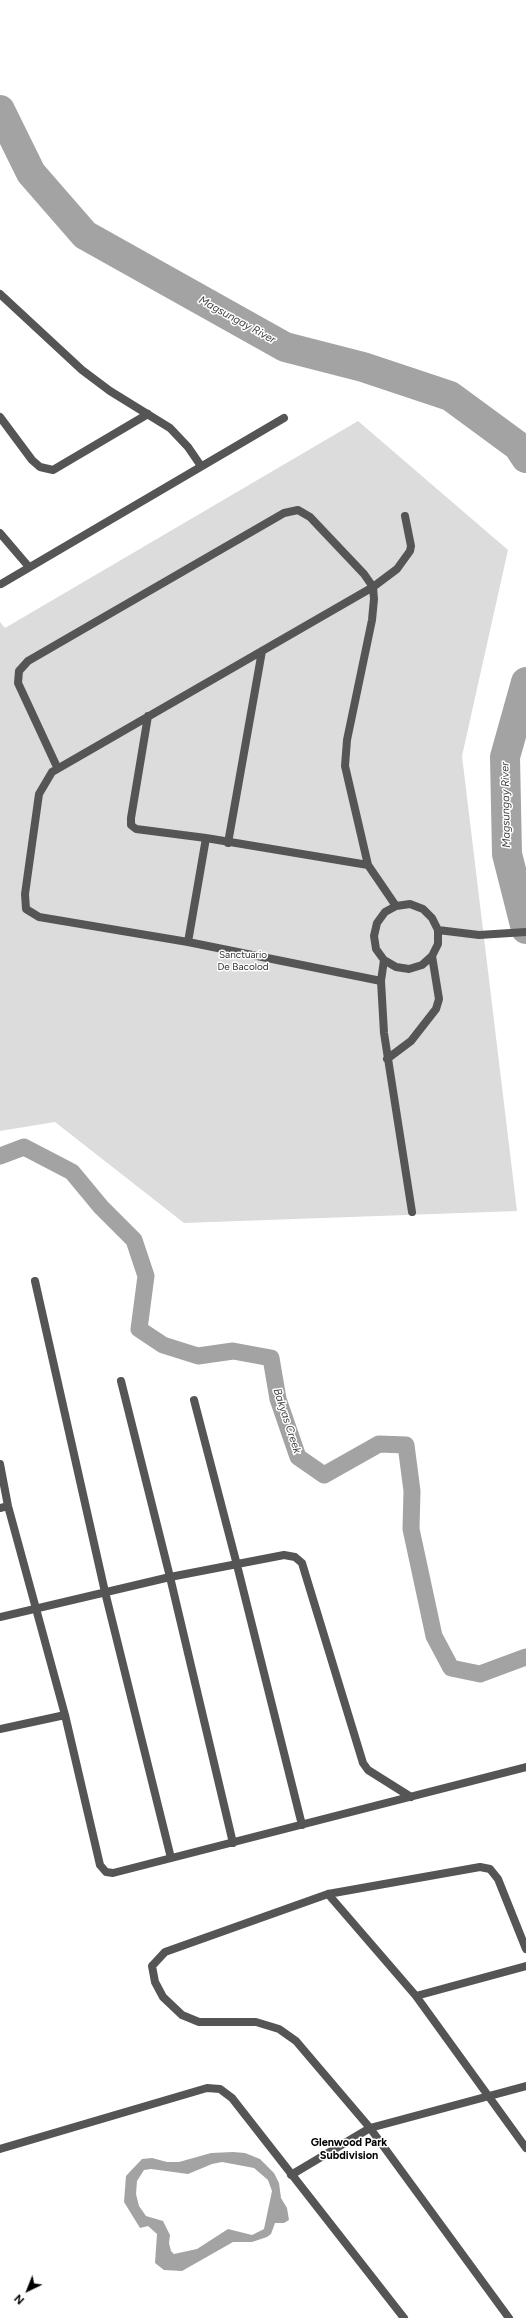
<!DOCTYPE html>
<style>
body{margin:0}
#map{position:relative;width:526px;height:2318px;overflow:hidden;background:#fff;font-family:Figtree,sans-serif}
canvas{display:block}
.north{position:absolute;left:8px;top:2270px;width:40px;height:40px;-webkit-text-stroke:3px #fff;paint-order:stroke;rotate:223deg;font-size:11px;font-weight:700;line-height:16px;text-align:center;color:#000}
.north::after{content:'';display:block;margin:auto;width:14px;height:18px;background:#000;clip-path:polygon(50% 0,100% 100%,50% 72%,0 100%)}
</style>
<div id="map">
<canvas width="526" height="2318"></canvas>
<div class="north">N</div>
</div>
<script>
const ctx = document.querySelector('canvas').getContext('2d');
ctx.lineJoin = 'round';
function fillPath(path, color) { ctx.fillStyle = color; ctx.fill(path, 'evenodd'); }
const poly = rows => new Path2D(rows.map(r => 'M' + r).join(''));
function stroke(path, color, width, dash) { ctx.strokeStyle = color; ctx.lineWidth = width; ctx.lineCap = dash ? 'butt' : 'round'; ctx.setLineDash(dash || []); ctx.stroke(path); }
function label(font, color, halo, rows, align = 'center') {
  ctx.font = font + ' Figtree,sans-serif'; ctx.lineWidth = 3; ctx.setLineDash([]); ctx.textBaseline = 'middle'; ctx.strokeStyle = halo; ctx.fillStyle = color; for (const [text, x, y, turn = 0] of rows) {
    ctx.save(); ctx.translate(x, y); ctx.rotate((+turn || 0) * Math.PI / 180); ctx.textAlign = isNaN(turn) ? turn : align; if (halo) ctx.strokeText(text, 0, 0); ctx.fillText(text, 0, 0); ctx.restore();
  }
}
fillPath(poly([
 [358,421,508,550,462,756,517,1211,184,1223,55,1122,0,1131,0,622,5,628]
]), '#dcdcdc');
fillPath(poly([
 [233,2152,245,2153,260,2159,274,2173,279,2183,281,2198,287,2208,289,2220,284,2223,275,2223,271,2234,267,2237,252,2242,233,2242,182,2271,164,2270,155,2263,157,2234,148,2226,140,2228,124,2202,126,2176,142,2159,152,2158,167,2162,179,2162,211,2153],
 [222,2162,254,2168,268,2180,272,2191,264,2229,252,2235,228,2229,197,2249,174,2254,171,2251,169,2243,170,2235,163,2221,146,2216,139,2206,136,2194,137,2181,144,2170,151,2169,188,2174,212,2164]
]), '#a3a3a3');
stroke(poly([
 [0,1156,24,1147,72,1172,101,1207,134,1240,146,1276,139,1329,163,1345,198,1356,233,1351,271,1358,278,1399,298,1457,324,1475,379,1444,406,1445,412,1491,411,1529,434,1636,451,1668,480,1674,526,1657]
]), '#a3a3a3', 17);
stroke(poly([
 [0,110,31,173,85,235,285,347,363,367,450,396,518,446,526,458],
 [526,682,505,757,507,854,526,929]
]), '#a3a3a3', 30);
stroke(poly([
 [148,716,131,818,131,825,136,829,206,838,368,865],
 [57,767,18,683,19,671,28,661,284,513,298,510,310,517,364,574,373,587,374,599,372,620,347,740,345,766,368,865,396,906],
 [228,843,262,651],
 [438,930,479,935,526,932],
 [188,942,206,838],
 [384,960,381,981,384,1033,412,1212],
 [381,981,188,942,39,917,26,909,25,894,39,794,52,772,373,587,397,569,410,551,411,546,405,516],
 [387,1059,411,1041,436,1009,439,999,432,956,438,944,438,930,432,918,423,909,410,904,396,906,385,912,377,923,374,936,376,949,384,960,396,967,409,969,422,965,432,956]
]), '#555', 8);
stroke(poly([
 [0,294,82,370,110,391,170,428,188,447,201,466],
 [0,417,32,460,40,467,53,470,148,414],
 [0,533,29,567],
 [1,584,284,418],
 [35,1281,105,1592,171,1858],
 [121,1381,170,1577,233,1843],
 [194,1400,237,1565,302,1825],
 [0,1464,8,1506,65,1715,100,1865,106,1872,113,1873,526,1767],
 [0,1508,8,1506],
 [0,1617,170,1577,284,1555,295,1557,302,1563,305,1573,363,1763,368,1770,411,1797],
 [0,1729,65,1715],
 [328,1894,416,1996,526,2148],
 [416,1996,526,1966],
 [0,2149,207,2088,220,2089,232,2098,404,2318],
 [291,2175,370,2128,526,2086],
 [509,2318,370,2128,296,2041,279,2029,256,2022,199,2022,182,2015,163,1997,155,1982,152,1966,165,1952,328,1894,480,1867,490,1869,498,1879,526,1949]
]), '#555', 8);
label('10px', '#333', '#fff', [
 ["Sanctuario",243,955],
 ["De Bacolod",243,967]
]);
label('italic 11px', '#444', '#fff', [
 ["Magsungay River",237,320,29],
 ["Magsungay River",506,805,-91],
 ["Bakyas Creek",287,1421,72]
]);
label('bold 11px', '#000', '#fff', [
 ["Glenwood Park",349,2143],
 ["Subdivision",349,2156]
]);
</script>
